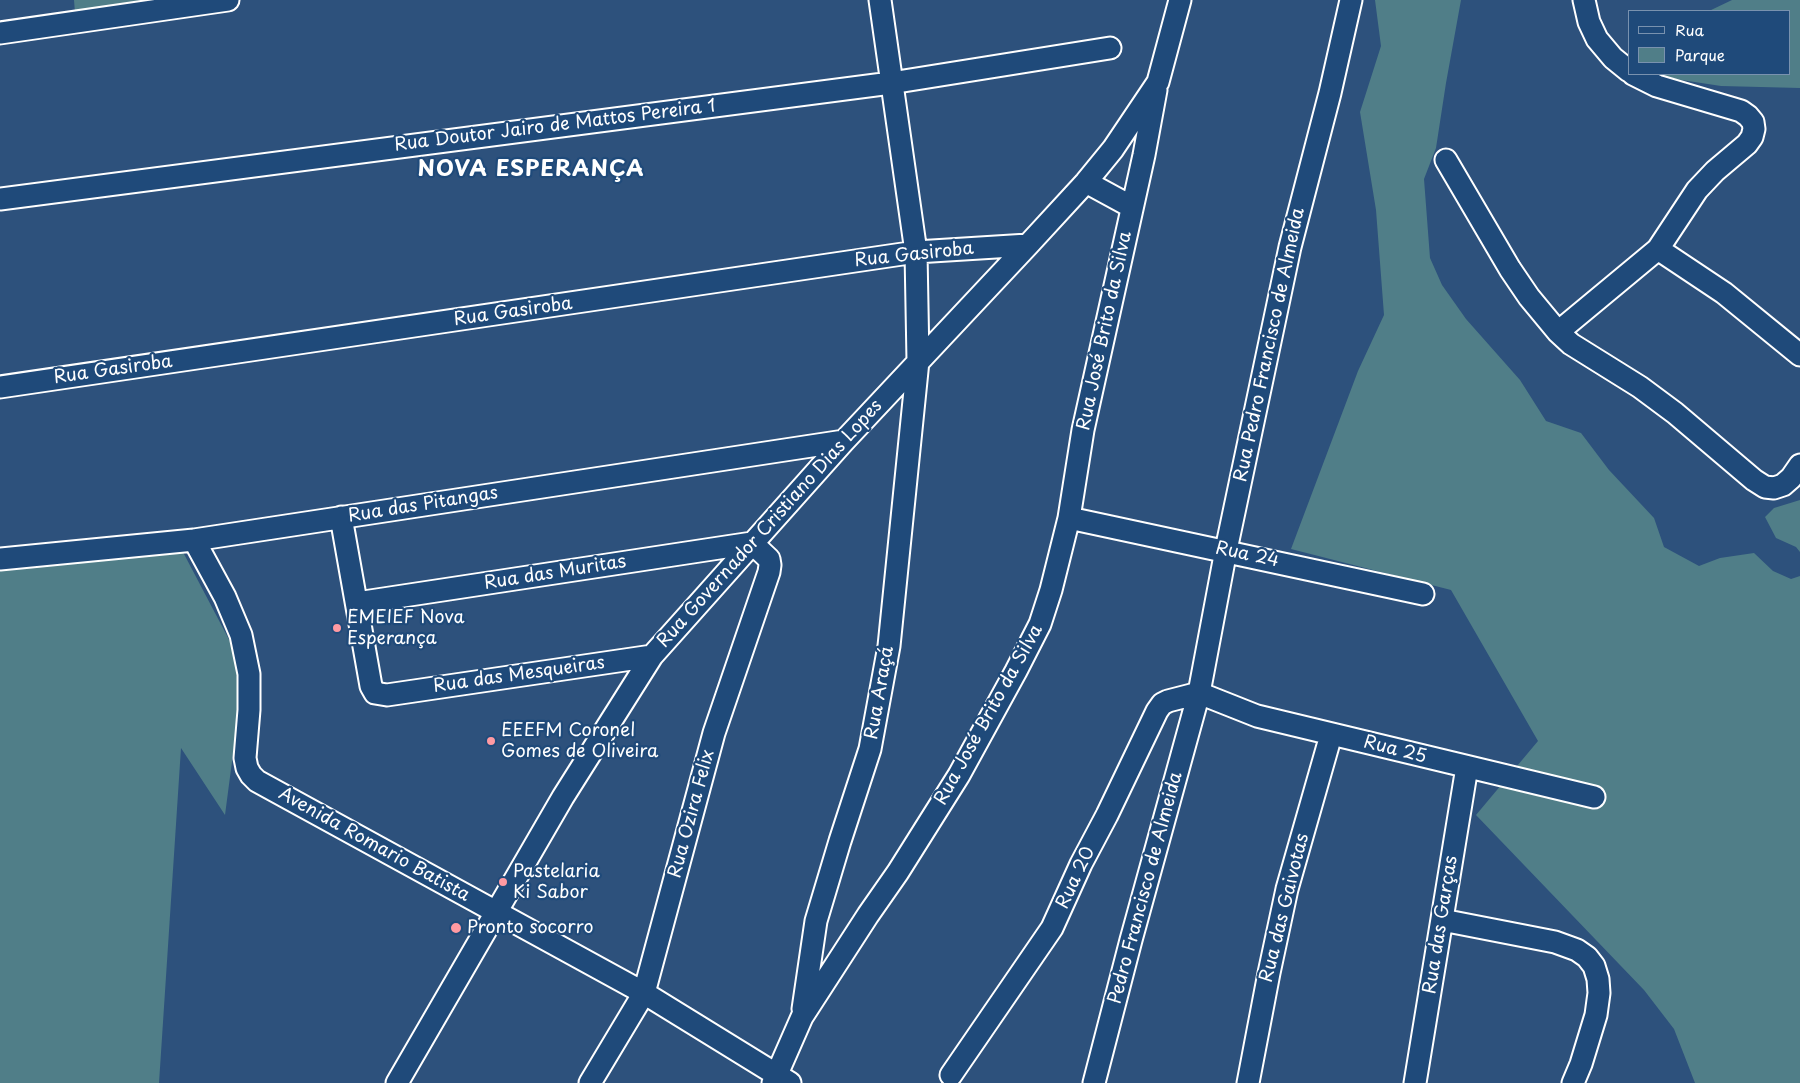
<!DOCTYPE html>
<meta charset="utf-8">
<style>
body{margin:0}
#map{position:relative;width:1800px;height:1083px;overflow:hidden;background:#2d517c;font-family:"Playpen Sans",sans-serif}
canvas{display:block}
.legend{position:absolute;left:1628px;top:10px;width:162px;height:65px;box-sizing:border-box;background:#1f4a7a;border:1px solid #7992af;margin:0;padding:6px 9px;list-style:none;font-size:15px;color:#fff}
.legend li{display:flex;align-items:center;gap:10px;height:25px}
.legend b{width:25px;border:1px solid #7992af}
</style>
<div id="map">
<canvas width="1800" height="1083"></canvas>
<ul class="legend">
<li><b style="height:6px;background:#1f4a7a"></b>Rua</li>
<li><b style="height:14px;background:#507e88"></b>Parque</li>
</ul>
</div>
<script>
const ctx = document.querySelector('canvas').getContext('2d');
ctx.lineJoin = 'round';
function fillPath(path, color) { ctx.fillStyle = color; ctx.fill(path, 'evenodd'); }
const poly = rows => new Path2D(rows.map(r => 'M' + r).join(''));
function stroke(path, color, width, dash) { ctx.strokeStyle = color; ctx.lineWidth = width; ctx.lineCap = dash ? 'butt' : 'round'; ctx.setLineDash(dash || []); ctx.stroke(path); }
function label(font, color, halo, rows, align = 'center') {
  ctx.font = font + ' "Playpen Sans",sans-serif'; ctx.lineWidth = 4.5; ctx.setLineDash([]); ctx.textBaseline = 'middle'; ctx.strokeStyle = halo; ctx.fillStyle = color; for (const [text, x, y, turn = 0] of rows) {
    ctx.save(); ctx.translate(x, y); ctx.rotate((+turn || 0) * Math.PI / 180); ctx.textAlign = isNaN(turn) ? turn : align; if (halo) ctx.strokeText(text, 0, 0); ctx.fillText(text, 0, 0); ctx.restore();
  }
}
fillPath(poly([
 [74,0,161,0,75,13],
 [1375,0,1461,0,1446,83,1436,148,1424,179,1430,258,1442,285,1466,319,1520,380,1546,421,1581,433,1609,470,1654,518,1664,547,1699,566,1720,558,1754,553,1773,571,1791,579,1800,576,1800,1083,1695,1083,1674,1029,1644,990,1476,815,1538,741,1451,590,1291,549,1358,371,1384,315,1376,210,1360,112,1381,46],
 [1732,0,1800,0,1800,88,1721,86,1675,79,1659,74,1789,74,1789,11,1709,11],
 [1800,500,1800,552,1796,547,1776,538,1765,517,1774,508],
 [174,535,244,668,242,709,233,754,225,815,181,748,159,1083,0,1083,0,555]
]), '#507e88');
const minor = poly([
 [1584,0,1589,22,1597,39,1613,58,1629,71],
 [0,33,228,0],
 [1446,160,1510,269,1529,297,1558,332,1571,344,1640,387,1675,413,1754,480,1765,487,1774,488,1783,485,1791,478,1800,465],
 [1086,182,1132,207],
 [0,199,891,83,1110,48],
 [1658,249,1724,293,1800,355],
 [1558,332,1658,249,1697,190,1715,171,1747,144,1752,137,1754,129,1753,122,1748,116,1741,111,1657,86,1633,74],
 [0,387,916,252,1028,245],
 [341,517,371,686,375,693,387,695,652,656],
 [1069,518,1423,594],
 [194,540,225,597,241,635,249,674,249,710,245,758,247,768,251,775,257,781,644,993,790,1083],
 [0,559,194,540,844,441],
 [357,603,752,543,769,559,770,565,769,572,714,733,644,993,590,1083],
 [1199,693,1257,716,1594,797],
 [1442,920,1555,942,1577,950,1587,957,1594,966,1598,979,1599,993,1596,1015,1581,1064,1573,1083],
 [803,1009,816,921,840,841,870,749,889,646,918,361,916,252,880,0],
 [951,1075,1052,928,1081,864,1107,815,1157,711,1162,704,1168,701,1199,693],
 [397,1083,563,797,652,656,844,441,1028,245,1086,182,1113,149,1158,82,1180,0],
 [773,1083,802,1017,868,915,898,872,959,775,1016,671,1040,624,1051,590,1069,518,1083,430,1144,155,1156,90],
 [1094,1083,1131,940,1199,693,1226,550,1290,247,1330,93,1351,0],
 [1248,1083,1269,973,1287,889,1331,735],
 [1415,1083,1467,767]
]);
stroke(minor, '#fff', 25);
stroke(minor, '#1f4a7a', 21);
for (const [x, y, r, color] of [
 [337,628,5,"#ff9aa2"],
 [491,741,5,"#ff9aa2"],
 [503,882,5,"#ff9aa2"],
 [456,928,6,"#ff9aa2"]
]) { const dot = new Path2D(); dot.arc(x, y, r, 0, 2 * Math.PI); ctx.fillStyle = color; ctx.fill(dot); stroke(dot, '#1f4a7a', 2); }
label('18px', '#fff', '#1f4a7a', [
 ["Rua Doutor Jairo de Mattos Pereira 1",555,126,-7],
 ["Rua Gasiroba",914,255,-6],
 ["Rua Gasiroba",513,312,-8],
 ["Rua José Brito da Silva",1105,331,-78],
 ["Rua Pedro Francisco de Almeida",1270,345,-78],
 ["Rua Gasiroba",113,370,-8],
 ["Rua das Pitangas",423,505,-9],
 ["Rua Governador Cristiano Dias Lopes",770,524,-48],
 ["Rua 24",1247,555,12],
 ["Rua das Muritas",555,573,-9],
 ["Rua das Mesqueiras",519,675,-8],
 ["Rua Araçá",880,693,-80],
 ["Rua José Brito da Silva",989,715,-61],
 ["Rua 25",1395,750,14],
 ["Rua Ozira Felix",692,814,-75],
 ["Avenida Romario Batista",374,845,29],
 ["Rua 20",1076,878,-65],
 ["Pedro Francisco de Almeida",1146,888,-75],
 ["Rua das Gaivotas",1285,908,-76],
 ["Rua das Garças",1441,925,-81]
]);
label('18px', '#fff', '#1f4a7a', [
 ["EMEIEF Nova",347,618],
 ["Esperança",347,639],
 ["EEEFM Coronel",501,731],
 ["Gomes de Oliveira",501,752],
 ["Pastelaria",513,872],
 ["Ki Sabor",513,893],
 ["Pronto socorro",467,928]
], 'left');
ctx.letterSpacing = '1px';
label('bold 22px', '#fff', '#1f4a7a', [
 ["NOVA ESPERANÇA",531,170]
]);
ctx.letterSpacing = '0px';
</script>
